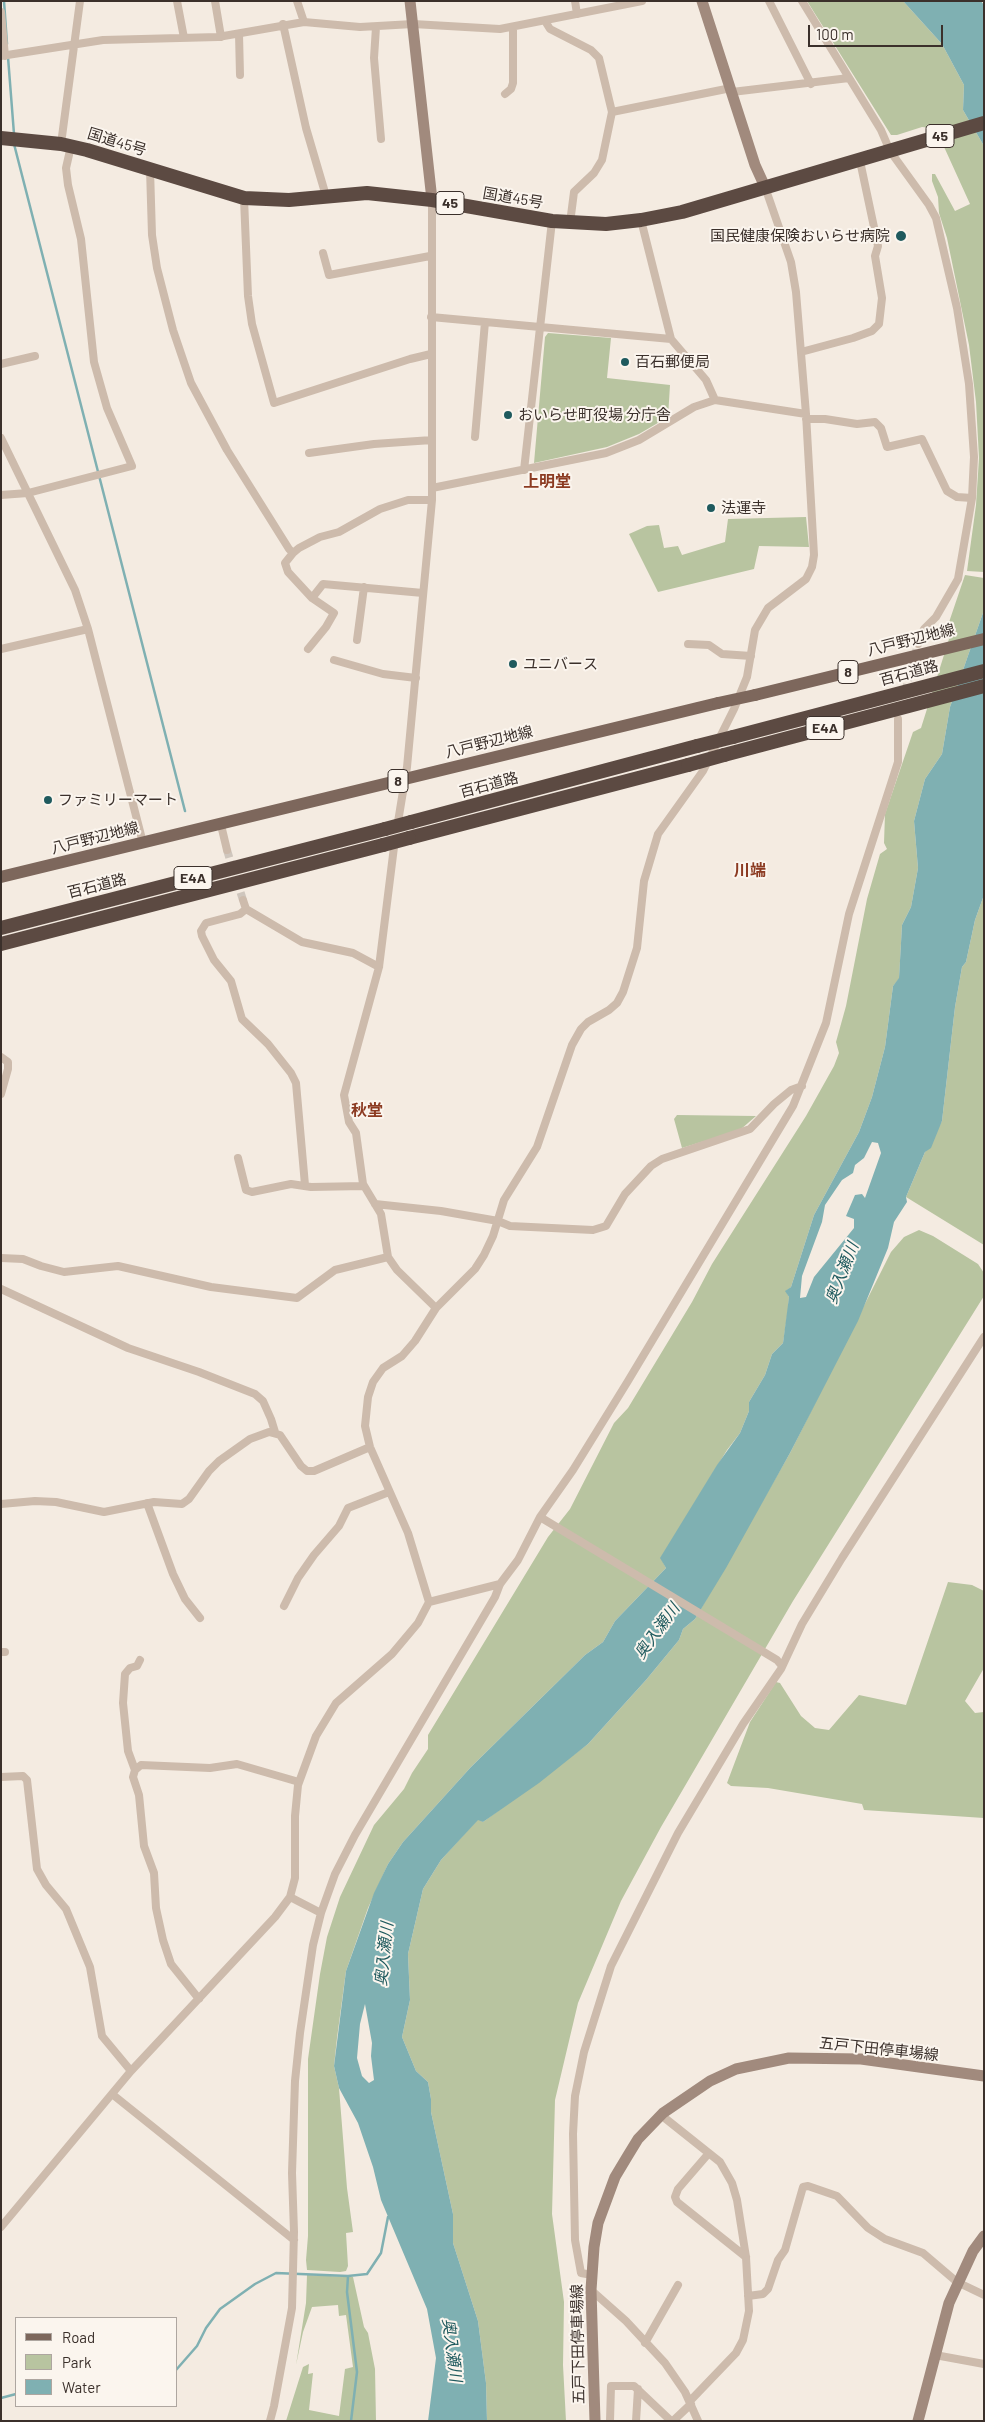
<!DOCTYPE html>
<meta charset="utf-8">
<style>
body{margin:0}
#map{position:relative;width:985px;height:2422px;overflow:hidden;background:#f4ebe1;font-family:Barlow,sans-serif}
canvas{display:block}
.frame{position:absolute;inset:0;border:2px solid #3b302b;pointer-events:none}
.legend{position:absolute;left:15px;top:2317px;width:162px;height:90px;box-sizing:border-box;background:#fbf5ee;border:1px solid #aea6a0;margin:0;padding:6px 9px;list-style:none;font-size:15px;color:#3b302b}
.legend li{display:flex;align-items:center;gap:10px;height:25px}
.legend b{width:25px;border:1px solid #aea6a0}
.scale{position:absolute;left:808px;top:25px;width:135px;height:22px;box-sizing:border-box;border:2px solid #3b302b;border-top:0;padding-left:6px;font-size:15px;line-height:18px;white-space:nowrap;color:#3b302b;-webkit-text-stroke:4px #fbf5ee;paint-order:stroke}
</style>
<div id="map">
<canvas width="985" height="2422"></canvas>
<div class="frame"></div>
<ul class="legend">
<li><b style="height:6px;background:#7d675c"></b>Road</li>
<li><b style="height:14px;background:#b8c4a0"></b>Park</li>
<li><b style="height:14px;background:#7fb0b2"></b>Water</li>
</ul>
<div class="scale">100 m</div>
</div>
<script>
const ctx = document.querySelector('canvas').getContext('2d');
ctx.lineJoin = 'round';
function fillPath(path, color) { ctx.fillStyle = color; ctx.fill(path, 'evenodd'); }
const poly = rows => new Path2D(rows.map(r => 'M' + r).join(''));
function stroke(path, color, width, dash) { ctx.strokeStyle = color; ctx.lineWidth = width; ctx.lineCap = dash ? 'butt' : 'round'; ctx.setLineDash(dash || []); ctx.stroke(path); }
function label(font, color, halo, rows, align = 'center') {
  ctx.font = font + ' Barlow,"Noto Sans JP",sans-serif'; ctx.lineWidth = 4; ctx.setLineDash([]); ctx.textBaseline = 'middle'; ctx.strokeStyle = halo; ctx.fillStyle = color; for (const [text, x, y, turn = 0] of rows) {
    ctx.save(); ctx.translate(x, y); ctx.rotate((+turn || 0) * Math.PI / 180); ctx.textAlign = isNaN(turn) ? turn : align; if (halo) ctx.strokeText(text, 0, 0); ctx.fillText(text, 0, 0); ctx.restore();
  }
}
fillPath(poly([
 [807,1,903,1,942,44,964,85,963,110,984,146,984,572,967,571,976,505,979,458,976,402,969,345,947,238,939,213,938,197,932,181,932,174,935,174,955,211,970,204,945,149,933,128,922,127,897,135,891,135],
 [548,333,611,338,607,378,670,385,668,417,639,434,607,447,534,463,545,337],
 [806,517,809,547,759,546,754,569,658,592,629,534,647,526,659,525,664,548,678,546,682,555,725,542,728,519],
 [965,575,984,578,984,610,950,707,942,754,925,779,914,821,918,868,911,907,902,925,899,979,893,986,885,1047,872,1097,859,1132,814,1215,791,1287,786,1291,789,1297,788,1310,783,1343,772,1354,765,1375,749,1402,749,1411,740,1433,727,1450,661,1558,666,1568,615,1621,603,1642,585,1655,471,1767,403,1842,388,1864,368,1908,346,1971,337,2038,334,2066,339,2088,347,2188,353,2232,346,2233,348,2266,346,2271,340,2272,307,2270,306,2260,308,2236,308,2059,320,1974,327,1937,340,1897,374,1825,404,1789,412,1773,428,1749,428,1735,548,1537,570,1509,614,1423,628,1408,692,1302,712,1264,806,1116,834,1066,839,1053,836,1042,846,1006,867,899,880,854,887,849,884,843,885,814,913,732,921,728,949,639,945,634],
 [984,895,984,1245,906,1197,925,1152,942,1121,955,1007,962,967,966,962,975,920],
 [677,1115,756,1116,740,1130,682,1148,674,1119],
 [919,1230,933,1236,978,1264,984,1273,984,1296,793,1601,661,1827,621,1901,578,2003,555,2100,552,2214,564,2302,563,2365,566,2421,487,2421,486,2383,478,2321,453,2243,453,2214,431,2112,431,2099,428,2082,416,2071,402,2037,410,2000,408,1954,423,1889,441,1860,478,1819,483,1822,588,1744,646,1680,679,1640,683,1629,695,1619,790,1453,891,1252,904,1237],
 [948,1582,972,1585,984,1591,984,1668,965,1701,975,1713,984,1712,984,1818,864,1810,862,1804,768,1788,731,1786,727,1783,750,1722,776,1682,780,1683,801,1716,815,1728,829,1730,859,1695,906,1705],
 [307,2275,353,2277,364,2327,368,2333,375,2369,376,2421,286,2421,303,2367,309,2364,308,2374,313,2373,309,2410,339,2416,345,2369,353,2367,346,2315,339,2316,338,2305,312,2307,303,2332,296,2365,306,2303]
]), '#b8c4a0');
fillPath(poly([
 [903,1,981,1,984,5,984,146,963,110,964,85,942,44],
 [984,610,984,895,975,920,966,962,962,967,955,1007,942,1121,931,1148,925,1152,906,1197,907,1202,894,1222,888,1248,858,1321,790,1453,726,1568,695,1619,683,1629,679,1640,646,1680,588,1744,539,1783,483,1822,478,1820,441,1860,423,1889,408,1954,410,2000,402,2037,416,2071,428,2082,431,2099,431,2112,453,2214,453,2243,478,2321,486,2383,487,2421,428,2421,436,2358,427,2309,381,2200,373,2167,358,2123,339,2088,334,2066,346,1971,374,1893,388,1864,403,1842,471,1767,585,1655,603,1642,615,1621,666,1568,660,1558,717,1465,740,1433,749,1411,749,1402,765,1375,772,1354,783,1343,789,1297,785,1291,791,1287,814,1215,859,1132,872,1097,885,1047,893,986,899,978,902,925,911,907,918,868,914,821,925,779,942,754,950,707],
 [872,1142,878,1143,881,1153,865,1198,862,1194,855,1195,846,1216,854,1219,854,1228,814,1277,806,1297,800,1298,802,1276,822,1222,825,1205,842,1180,853,1173,855,1165,864,1158],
 [365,2004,372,2043,371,2056,374,2080,369,2083,362,2076,357,2058,360,2024]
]), '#7fb0b2');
stroke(poly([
 [4,1,7,44],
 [8,57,14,134],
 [14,144,185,811],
 [348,2276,347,2292,357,2372,351,2421],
 [176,2370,197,2346,206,2328,220,2309,255,2284,276,2273,348,2276,367,2274,381,2253,388,2217],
 [1,2398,16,2394]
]), '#7fb0b2', 2.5);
stroke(poly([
 [905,692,918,644],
 [227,850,233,870],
 [237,881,243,900]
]), '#cfc6bd', 8, [8, 4]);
stroke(poly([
 [177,1,184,38],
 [215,1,221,37],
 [297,1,304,22],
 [575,1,577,14],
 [769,1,811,84],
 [802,1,881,130,890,151,929,205,936,218,957,308,969,384,974,457,972,498,958,579,936,617,924,629,918,644],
 [1,12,5,56],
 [545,21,550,29,591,50,599,58,612,112,602,160,594,173,574,192,570,223],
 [283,24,306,128,326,196],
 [376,27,374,58,381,139],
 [239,34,240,75],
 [1,56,103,40,218,37,304,22,360,27,413,24,500,29,642,1],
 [732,92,849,78],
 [505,94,511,89,513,83,513,28],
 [612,112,731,88],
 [61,144,80,1],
 [150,169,152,235,157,268,173,330,191,383,227,450,289,549,293,553,299,548,320,537,339,532,380,509,408,500,432,500],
 [244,198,248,296,252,324,274,403,410,359,431,354],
 [641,220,671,339,706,380,715,400],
 [323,253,329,275,430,256],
 [431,317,671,339],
 [801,352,853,338,872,331,879,324,882,298,875,256,878,246,860,161],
 [1,364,35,356],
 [806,419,825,419,857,424,875,422,881,428,887,447,922,439,947,491,957,497,972,498],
 [475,437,485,322],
 [1,438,75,590,88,629,143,843],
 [309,453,374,444,432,440],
 [524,470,552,221],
 [432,488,606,453,639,440,694,407,715,400,806,414],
 [1,495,28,493,132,466,107,408,94,362,81,239,68,185,66,168,71,146],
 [293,553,285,563,288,572,312,598,334,613,326,627,308,649],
 [312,598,323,584,423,593],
 [357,640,364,587],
 [688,644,709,645,722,654,751,656],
 [1,649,88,629],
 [334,660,383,674,416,678],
 [221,825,227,850],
 [397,828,407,767,432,500,432,200],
 [395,839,379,967,344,1095,349,1122,356,1133,363,1184,381,1214,388,1257,397,1270,436,1308],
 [243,900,246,909,302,942,353,953,379,967],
 [246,909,240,914,206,923,201,931,202,936,214,960,231,981,242,1019,268,1044,291,1073,296,1083,305,1185],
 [1,1057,8,1062,8,1069,1,1094],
 [238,1158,246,1190,252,1192,291,1184,311,1187,364,1186],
 [375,1204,441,1211,498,1221,510,1226,593,1230,606,1226,625,1194,651,1166,662,1159,750,1129,774,1104,791,1090,802,1086],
 [1,1258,23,1259,41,1266,64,1272,118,1266,211,1287,297,1298,335,1270,388,1257],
 [1,1289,128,1348,199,1372,255,1394,263,1401,271,1419,275,1432],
 [147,1503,173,1574,185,1599,200,1618],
 [1,1504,35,1501,56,1502,104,1512,154,1502,182,1504,189,1499,209,1471,219,1461,250,1439,269,1432,280,1435,301,1466,307,1471,314,1471,370,1447],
 [540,1517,777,1660,782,1666],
 [429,1602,500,1584],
 [284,1606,298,1578,314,1555,339,1526,348,1508,389,1492],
 [1,1652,5,1652],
 [135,1770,128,1751,123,1703,125,1674,130,1668,137,1666,140,1660],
 [1,1777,23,1776,27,1780,37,1869,46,1885,66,1909,90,1967,102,2036,131,2071],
 [290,1897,321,1913],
 [199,1999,171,1964,163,1940,156,1908,154,1873,144,1846,139,1795,133,1777,135,1770,141,1765,210,1768,237,1764,299,1782],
 [112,2094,294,2240],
 [661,2115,720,2162,732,2183,737,2200,746,2257,749,2311,743,2340,736,2353,690,2401],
 [709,2153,678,2189,675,2197,677,2202,746,2257],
 [1,2227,131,2071,275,1917,290,1897,295,1878,295,1816,298,1785,316,1736,336,1703,392,1654,418,1623,429,1602,408,1533,370,1447,365,1426,368,1397,373,1382,383,1368,402,1356,415,1341,436,1308,475,1269,484,1255,493,1236,504,1200,537,1147,572,1045,581,1029,588,1022,609,1010,617,1003,623,992,637,948,644,881,658,834,703,771,734,709,747,677,755,630,768,608,806,579,812,567,814,555,806,414,796,292,791,262,765,187],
 [592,2275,581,2273,575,2240,573,2134,575,2096,584,2052,611,1966,678,1833,743,1724,781,1669,802,1624,842,1558,984,1337],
 [591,2290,626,2321,665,2363,685,2392,698,2421],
 [748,2296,763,2294,768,2289,778,2260,785,2250,803,2187,808,2186,837,2196,868,2228,885,2239,923,2253,957,2282,984,2295],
 [645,2343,678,2285],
 [935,2355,984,2364],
 [270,2421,274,2406,292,2308,294,2232,292,2173,295,2081,300,2033,313,1945,321,1913,335,1874,355,1835,495,1597,500,1584,518,1560,540,1517,573,1470,628,1381,793,1106,826,1023,849,914,898,762,898,719],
 [610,2421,611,2386,634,2386,671,2421],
 [636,2421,638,2389],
 [673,2421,691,2404]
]), '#cdbbac', 8);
stroke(poly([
 [410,1,432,200],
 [702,1,755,165,765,187],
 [595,2421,591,2290,594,2247,598,2223,615,2177,627,2157,638,2139,663,2113,710,2081,736,2069,789,2058,861,2059,984,2076],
 [918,2421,949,2303,973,2251,984,2236]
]), '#a18a7d', 11);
stroke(poly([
 [755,695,984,639],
 [1,877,718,703]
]), '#7d675c', 12);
stroke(poly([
 [1,138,61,144,87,150,244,198,289,200,367,193,432,200,552,221,606,224,641,220,682,212,984,123],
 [733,737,984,671],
 [724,755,984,686],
 [411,822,697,746],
 [409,838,688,765],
 [1,928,385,829],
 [1,944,383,845]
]), '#5c4a42', 14);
stroke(poly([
 [718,703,755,695]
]), '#7d675c', 12);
stroke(poly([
 [697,746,733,737],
 [688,765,724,755],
 [385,829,411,822],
 [383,845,409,838]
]), '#5c4a42', 14);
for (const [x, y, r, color] of [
 [901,236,6,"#1f5a5e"],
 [625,362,5,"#1f5a5e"],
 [508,415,5,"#1f5a5e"],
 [711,508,5,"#1f5a5e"],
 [513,664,5,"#1f5a5e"],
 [48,800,5,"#1f5a5e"]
]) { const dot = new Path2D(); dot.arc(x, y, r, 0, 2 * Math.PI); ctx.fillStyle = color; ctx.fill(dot); stroke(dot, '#fbf5ee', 2); }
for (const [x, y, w] of [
 [940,136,28],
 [450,203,28],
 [848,672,20],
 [825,728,38],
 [398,781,20],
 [193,878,38]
]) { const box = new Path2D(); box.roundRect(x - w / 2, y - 11.5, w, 23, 4); ctx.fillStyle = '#fbf5ee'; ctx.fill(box); stroke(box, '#3b302b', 1); }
label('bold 14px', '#3b302b', null, [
 ["45",940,136],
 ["45",450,203],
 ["8",848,672],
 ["E4A",825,728],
 ["8",398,781],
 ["E4A",193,878]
]);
label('15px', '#3b302b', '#fbf5ee', [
 ["国道45号",117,142,17],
 ["国道45号",513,198,10],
 ["八戸野辺地線",911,640,-14],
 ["百石道路",909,673,-15],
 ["八戸野辺地線",489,742,-14],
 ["百石道路",489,785,-15],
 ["八戸野辺地線",95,838,-14],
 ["百石道路",97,886,-14],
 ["五戸下田停車場線",879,2049,6],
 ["五戸下田停車場線",578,2344,-91]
]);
label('15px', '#3b302b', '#fbf5ee', [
 ["国民健康保険おいらせ病院",890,236,"right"],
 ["百石郵便局",635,362],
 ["おいらせ町役場 分庁舎",518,415],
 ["法運寺",721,508],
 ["ユニバース",523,664],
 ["ファミリーマート",58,800]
], 'left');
label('bold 16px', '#8c3b22', '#fbf5ee', [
 ["上明堂",547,482],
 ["川端",750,871],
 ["秋堂",367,1111]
]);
label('italic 16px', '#1f5a5e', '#fbf5ee', [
 ["奥入瀬川",842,1273,-69],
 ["奥入瀬川",657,1631,-54],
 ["奥入瀬川",384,1954,-84],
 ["奥入瀬川",452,2350,83]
]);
</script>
